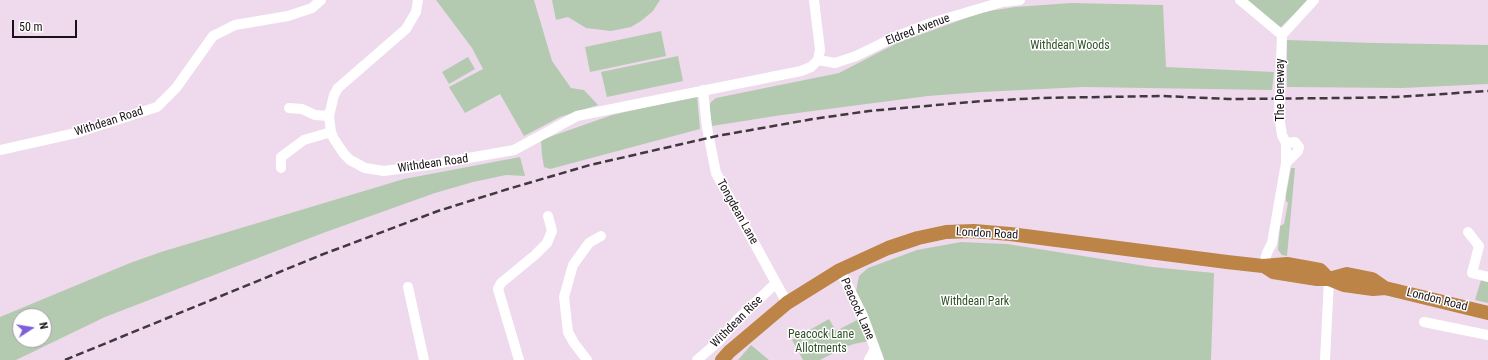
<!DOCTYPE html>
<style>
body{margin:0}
#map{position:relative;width:1488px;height:360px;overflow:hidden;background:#eedaec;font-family:"Roboto Condensed",sans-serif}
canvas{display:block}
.north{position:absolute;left:12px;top:308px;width:40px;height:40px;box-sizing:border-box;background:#fff;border:1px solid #a3a0a3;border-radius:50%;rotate:78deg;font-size:11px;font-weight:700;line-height:16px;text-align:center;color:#191218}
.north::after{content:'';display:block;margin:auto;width:14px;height:18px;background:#7e5fd9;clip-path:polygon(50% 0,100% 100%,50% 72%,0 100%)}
.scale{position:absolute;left:12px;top:20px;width:65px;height:18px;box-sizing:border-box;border:2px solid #191218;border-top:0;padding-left:5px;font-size:12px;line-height:14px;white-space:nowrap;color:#191218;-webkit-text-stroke:3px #fff;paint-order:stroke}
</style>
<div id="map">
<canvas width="1488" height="360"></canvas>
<div class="north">N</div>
<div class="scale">50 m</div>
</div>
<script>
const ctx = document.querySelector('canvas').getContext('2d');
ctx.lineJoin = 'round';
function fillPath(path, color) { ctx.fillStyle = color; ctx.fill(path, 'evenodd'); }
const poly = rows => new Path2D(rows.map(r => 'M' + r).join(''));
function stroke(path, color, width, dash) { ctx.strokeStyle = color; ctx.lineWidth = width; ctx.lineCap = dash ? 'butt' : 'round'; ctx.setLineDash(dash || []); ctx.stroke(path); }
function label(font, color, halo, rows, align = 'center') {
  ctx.font = font + ' "Roboto Condensed",sans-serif'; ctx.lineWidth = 3; ctx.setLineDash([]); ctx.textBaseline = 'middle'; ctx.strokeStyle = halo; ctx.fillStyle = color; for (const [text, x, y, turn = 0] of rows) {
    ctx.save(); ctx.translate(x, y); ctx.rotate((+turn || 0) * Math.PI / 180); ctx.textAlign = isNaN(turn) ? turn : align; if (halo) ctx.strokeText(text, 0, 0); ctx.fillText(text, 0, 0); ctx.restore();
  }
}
fillPath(poly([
 [436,0,534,0,552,61,571,88,584,90,598,105,560,117,524,136,500,94,465,113,449,87,483,69,472,48],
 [552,0,660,0,653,11,641,21,631,27,611,31,586,28,568,17,556,20],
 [1247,0,1308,0,1281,27,1278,27],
 [1071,3,1163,5,1166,67,1274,72,1272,90,1084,87,981,92,928,96,782,115,712,126,709,107,711,102,716,98,839,73,897,43,983,12,1015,7],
 [661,31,666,56,590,72,585,47],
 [1287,40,1374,43,1488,45,1488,84,1402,88,1287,87],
 [678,56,683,81,607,97,601,72],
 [468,57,475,69,449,84,442,72],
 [697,96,700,129,550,169,544,167,542,155,541,140,612,115],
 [520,157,525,176,506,175,473,182,435,193,323,233,105,317,16,360,0,360,0,317,130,263,161,252,404,179],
 [20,316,44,316,44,340,20,340],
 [1291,168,1295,168,1287,256,1282,255,1278,250,1280,226,1284,224,1288,203,1286,201,1286,195],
 [961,242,1007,244,1152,267,1214,273,1211,360,882,360,856,292,859,276,868,268,917,250],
 [1481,280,1488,282,1488,303,1475,300],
 [829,319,836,331,859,319,869,341,854,344,845,347,820,360,803,360,792,340],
 [751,345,769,360,738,360]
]), '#b4cab0');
stroke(poly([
 [418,0,416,12,406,29,338,88,334,95,329,116,331,132,334,139,344,154,350,160,365,168,384,171,429,165,514,150,577,116,801,71,811,67,818,60,820,50,814,0],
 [1240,0,1282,35,1314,0],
 [818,60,835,63,856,56,895,37,931,23,1002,2,1020,0],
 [703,90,707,128,716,173,787,303],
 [289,108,302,109,315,115,329,116],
 [1286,143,1295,142,1299,147,1298,151,1286,163],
 [0,150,76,133,157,107,176,88,213,36,235,25,288,16,312,8,321,0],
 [281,168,281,157,304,140,331,132],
 [1468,232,1479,246,1472,273,1488,277],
 [1263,266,1267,253,1272,243,1286,163,1286,143,1282,135,1279,115,1282,35],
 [840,270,863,316,879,360],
 [408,287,424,360],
 [1424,322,1488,335],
 [519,360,498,289,501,283,535,255,547,243,552,231,548,216],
 [587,360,574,343,568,332,564,297,573,265,589,243,601,236],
 [697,360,719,341,737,320,776,283],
 [869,360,875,349],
 [1325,360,1329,279]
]), '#fff', 10);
stroke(poly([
 [1264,266,1273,272,1317,279,1329,279,1347,274,1372,279,1385,288,1488,313],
 [722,360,729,352,787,303,840,270,888,248,918,238,946,232,974,231,1010,234,1227,262,1263,266,1287,264,1320,270,1329,279,1344,285,1373,289,1385,288]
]), '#bc8446', 14);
stroke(poly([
 [65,360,321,255,438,211,508,189,590,165,717,136,813,119,869,111,982,101,1040,98,1162,96,1229,99,1346,98,1396,97,1488,91]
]), '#40373f', 2.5, [8, 4]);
label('12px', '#191218', '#fff', [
 ["Eldred Avenue",918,30,-21],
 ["The Deneway",1281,90,-90],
 ["Withdean Road",109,122,-18],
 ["Withdean Road",433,164,-8],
 ["Tongdean Lane",737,212,61],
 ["London Road",987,234,3],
 ["London Road",1437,300,14],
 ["Peacock Lane",857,309,66],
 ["Withdean Rise",737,322,-45]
]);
label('12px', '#2f5028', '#fff', [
 ["Withdean Woods",1070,46],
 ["Withdean Park",975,302],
 ["Peacock Lane",821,335],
 ["Allotments",821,349]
]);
</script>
